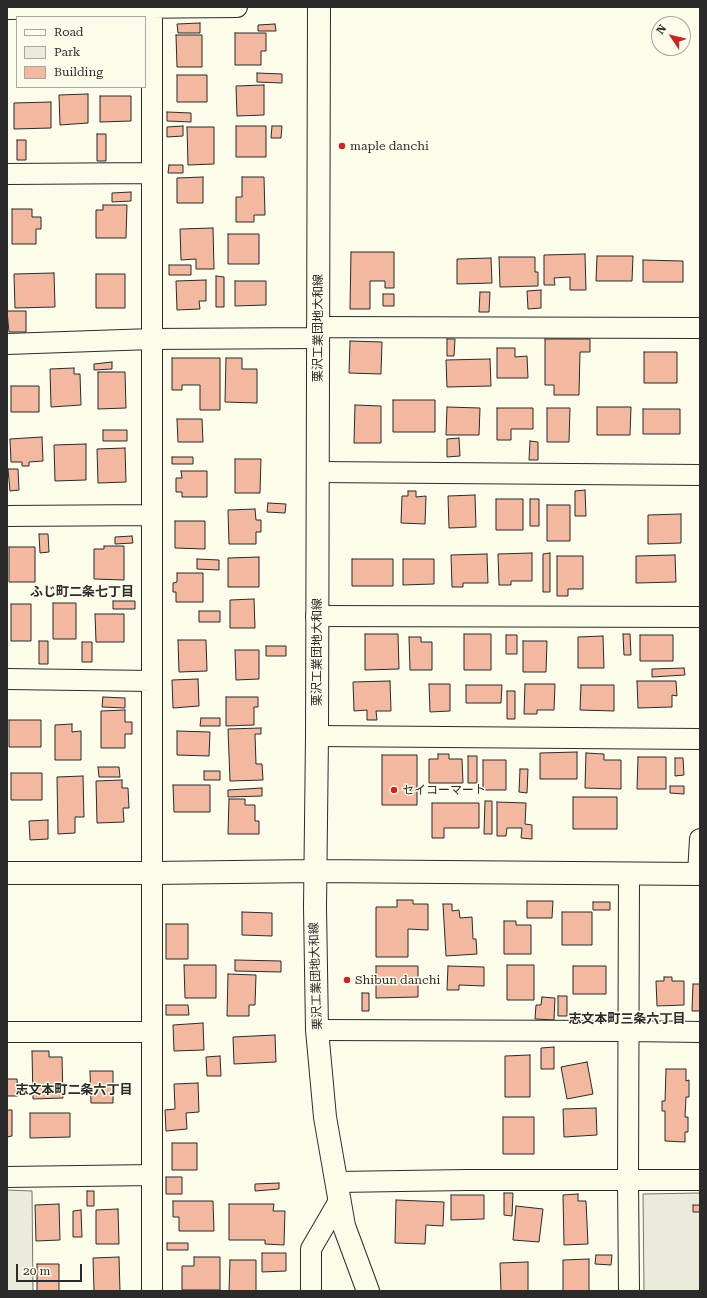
<!DOCTYPE html>
<meta charset="utf-8">
<style>
body{margin:0}
#map{position:relative;width:707px;height:1298px;overflow:hidden;background:#fdfbea;font-family:"Roboto Serif",serif}
canvas{display:block}
.frame{position:absolute;inset:0;border:8px solid #2b2b2b;pointer-events:none}
.legend{position:absolute;left:16px;top:16px;width:130px;height:72px;box-sizing:border-box;background:#fdfbea;border:1px solid #a9a89e;margin:0;padding:5px 7px;list-style:none;font-size:12px;color:#2b2b2b}
.legend li{display:flex;align-items:center;gap:8px;height:20px}
.legend b{width:20px;border:1px solid #a9a89e}
.north{position:absolute;left:651px;top:16px;width:40px;height:40px;box-sizing:border-box;background:#fdfbea;border:1px solid #a9a89e;border-radius:50%;rotate:305deg;font-size:11px;font-weight:700;line-height:16px;text-align:center;color:#2b2b2b}
.north::after{content:'';display:block;margin:auto;width:14px;height:18px;background:#c62828;clip-path:polygon(50% 0,100% 100%,50% 72%,0 100%)}
.scale{position:absolute;left:16px;top:1264px;width:66px;height:18px;box-sizing:border-box;border:2px solid #2b2b2b;border-top:0;padding-left:5px;font-size:12px;line-height:14px;white-space:nowrap;color:#2b2b2b;-webkit-text-stroke:3px #fdfbea;paint-order:stroke}
</style>
<div id="map">
<canvas width="707" height="1298"></canvas>
<div class="frame"></div>
<ul class="legend">
<li><b style="height:5px;background:#fdfbea"></b>Road</li>
<li><b style="height:11px;background:#ecebdb"></b>Park</li>
<li><b style="height:11px;background:#f2b8a0"></b>Building</li>
</ul>
<div class="north">N</div>
<div class="scale">20 m</div>
</div>
<script>
const ctx = document.querySelector('canvas').getContext('2d');
ctx.lineJoin = 'round';
function fillPath(path, color) { ctx.fillStyle = color; ctx.fill(path, 'evenodd'); }
const poly = rows => new Path2D(rows.map(r => 'M' + r).join(''));
function stroke(path, color, width, dash) { ctx.strokeStyle = color; ctx.lineWidth = width; ctx.lineCap = dash ? 'butt' : 'round'; ctx.setLineDash(dash || []); ctx.stroke(path); }
function label(font, color, halo, rows, align = 'center') {
  ctx.font = font + ' "Roboto Serif","Noto Sans JP",serif'; ctx.lineWidth = 3; ctx.setLineDash([]); ctx.textBaseline = 'middle'; ctx.strokeStyle = halo; ctx.fillStyle = color; for (const [text, x, y, turn = 0] of rows) {
    ctx.save(); ctx.translate(x, y); ctx.rotate((+turn || 0) * Math.PI / 180); ctx.textAlign = isNaN(turn) ? turn : align; if (halo) ctx.strokeText(text, 0, 0); ctx.fillText(text, 0, 0); ctx.restore();
  }
}
const green = poly([
 [7,1190,32,1191,33,1291,7,1291,7,1190],
 [700,1193,700,1291,644,1291,643,1194,700,1193]
]);
fillPath(green, '#ecebdb');
stroke(green, '#74746e', 1);
const building = poly([
 [200,23,200,33,178,33,177,24,200,23],
 [275,24,276,31,258,31,258,25,275,24],
 [235,33,266,33,266,51,261,51,261,65,235,65,235,33],
 [176,35,202,35,202,67,177,67,176,35],
 [257,73,282,74,282,83,257,82,257,73],
 [177,75,207,75,207,102,177,102,177,75],
 [264,85,264,115,237,116,236,86,264,85],
 [88,94,88,123,60,125,59,95,88,94],
 [100,96,131,96,131,121,100,122,100,96],
 [51,102,51,128,14,129,14,103,51,102],
 [167,112,191,113,191,122,167,121,167,112],
 [183,126,183,136,167,137,167,127,183,126],
 [236,126,266,126,266,157,236,157,236,126],
 [272,126,282,126,281,138,271,138,272,126],
 [187,127,214,127,214,164,188,165,187,127],
 [97,134,106,134,106,161,97,161,97,134],
 [17,140,26,140,26,160,17,160,17,140],
 [169,165,183,165,183,173,168,173,169,165],
 [203,177,203,203,177,203,177,178,203,177],
 [242,177,264,177,265,215,254,215,254,222,236,222,236,197,242,197,242,177],
 [131,192,131,201,112,202,112,193,131,192],
 [103,205,127,205,126,238,96,238,96,210,103,210,103,205],
 [12,209,32,209,32,217,41,217,41,229,36,229,36,244,12,244,12,209],
 [213,228,214,269,196,269,196,259,181,260,180,229,213,228],
 [228,234,259,234,259,264,228,264,228,234],
 [351,252,394,252,394,288,385,288,385,281,370,281,370,309,350,309,351,252],
 [585,254,586,290,570,290,570,277,554,278,555,285,544,285,544,255,585,254],
 [597,256,633,256,632,281,596,281,597,256],
 [499,257,535,257,535,272,538,272,538,286,500,287,499,257],
 [491,258,492,283,457,284,457,259,491,258],
 [643,260,683,261,683,282,643,282,643,260],
 [169,265,191,265,191,275,169,275,169,265],
 [54,273,55,307,15,308,14,274,54,273],
 [96,274,125,274,125,308,96,308,96,274],
 [216,276,224,277,224,307,216,307,216,276],
 [206,280,206,301,199,301,200,309,177,310,176,281,206,280],
 [235,281,266,281,266,305,235,306,235,281],
 [541,290,541,308,528,309,527,291,541,290],
 [480,292,490,292,489,312,479,312,480,292],
 [383,294,394,294,394,306,383,306,383,294],
 [7,311,26,311,26,332,9,332,7,311],
 [447,339,455,339,454,356,447,356,447,339],
 [545,339,590,339,590,352,580,352,579,395,554,395,554,385,545,385,545,339],
 [350,341,382,342,381,374,349,373,350,341],
 [497,348,515,348,515,357,527,356,528,378,497,378,497,348],
 [644,352,677,352,677,383,644,383,644,352],
 [172,358,220,358,220,410,200,410,200,385,182,385,182,390,172,390,172,358],
 [226,358,242,358,242,369,257,369,257,403,225,402,226,358],
 [490,359,491,386,447,387,446,360,490,359],
 [112,362,112,369,94,370,94,364,112,362],
 [74,368,74,374,80,374,81,405,51,407,50,369,74,368],
 [98,372,125,372,126,408,98,409,98,372],
 [11,386,39,386,39,412,11,412,11,386],
 [393,400,435,400,435,432,393,432,393,400],
 [355,405,381,406,381,443,354,443,355,405],
 [447,407,480,408,479,435,446,435,447,407],
 [597,407,631,407,630,435,597,435,597,407],
 [497,408,533,408,533,429,511,429,511,440,497,440,497,408],
 [547,408,570,408,569,442,547,442,547,408],
 [643,409,680,409,680,434,643,434,643,409],
 [177,419,202,419,203,442,178,442,177,419],
 [103,430,127,430,127,441,103,441,103,430],
 [42,437,43,461,29,462,29,466,22,466,22,462,11,462,10,439,42,437],
 [459,438,460,456,447,457,447,439,459,438],
 [530,441,538,442,538,460,529,460,530,441],
 [86,444,86,480,55,481,54,445,86,444],
 [125,448,126,482,98,483,97,449,125,448],
 [172,457,193,457,193,464,172,464,172,457],
 [235,459,261,459,260,493,235,493,235,459],
 [8,469,18,469,19,490,10,491,8,469],
 [181,471,207,471,207,497,182,497,182,492,176,492,176,478,182,478,181,471],
 [585,490,586,516,575,516,575,491,585,490],
 [408,491,416,491,416,497,426,496,425,524,401,523,402,496,408,496,408,491],
 [475,495,476,527,449,528,448,496,475,495],
 [496,499,523,499,523,530,496,530,496,499],
 [530,499,539,499,539,526,530,526,530,499],
 [268,503,286,504,285,513,267,512,268,503],
 [547,505,570,505,570,541,547,541,547,505],
 [255,509,256,520,261,520,261,532,256,532,256,544,229,544,228,510,255,509],
 [681,514,681,543,648,544,648,515,681,514],
 [175,521,205,521,205,549,175,548,175,521],
 [39,534,48,534,49,552,40,553,39,534],
 [132,536,133,543,115,544,115,537,132,536],
 [104,546,124,546,124,580,94,579,94,549,104,549,104,546],
 [9,547,35,547,35,582,9,582,9,547],
 [532,553,532,581,511,581,511,585,499,585,498,554,532,553],
 [550,553,550,592,543,592,543,554,550,553],
 [487,554,488,583,463,583,463,587,452,587,451,555,487,554],
 [675,555,676,582,636,583,636,556,675,555],
 [557,556,583,556,583,589,568,589,568,596,557,596,557,556],
 [259,557,259,587,228,587,228,558,259,557],
 [197,559,219,560,219,570,197,569,197,559],
 [352,559,393,559,393,586,352,586,352,559],
 [403,559,434,559,434,584,403,585,403,559],
 [177,573,203,573,203,602,176,602,176,592,173,592,173,583,177,582,177,573],
 [254,599,255,628,230,628,230,600,254,599],
 [113,601,135,601,135,609,113,609,113,601],
 [53,603,76,603,76,639,53,639,53,603],
 [11,604,31,604,31,641,11,641,11,604],
 [199,611,220,611,220,622,199,622,199,611],
 [95,614,124,614,124,642,96,642,95,614],
 [365,634,398,634,399,669,365,670,365,634],
 [464,634,491,634,491,670,464,670,464,634],
 [623,634,630,634,631,655,624,655,623,634],
 [506,635,517,635,517,654,506,654,506,635],
 [640,635,673,635,673,661,640,661,640,635],
 [603,636,604,668,578,668,578,637,603,636],
 [409,637,421,637,421,642,432,642,432,670,410,670,409,637],
 [178,640,206,640,207,671,179,672,178,640],
 [39,641,48,641,48,664,39,664,39,641],
 [523,641,547,641,546,672,523,672,523,641],
 [82,642,92,642,92,662,82,662,82,642],
 [266,646,286,646,286,656,266,656,266,646],
 [235,650,259,650,259,679,236,680,235,650],
 [684,668,685,675,652,677,652,669,684,668],
 [198,679,199,706,173,708,172,680,198,679],
 [390,681,391,711,376,711,377,720,367,720,367,710,354,711,353,682,390,681],
 [637,681,676,681,677,696,672,695,672,707,638,708,637,681],
 [429,684,450,684,450,711,430,712,429,684],
 [525,684,555,684,554,710,537,710,537,714,524,714,525,684],
 [466,685,502,685,501,703,466,703,466,685],
 [581,685,614,685,614,711,580,710,581,685],
 [507,691,515,691,515,719,507,719,507,691],
 [103,697,125,698,125,708,102,707,103,697],
 [226,697,258,697,258,707,254,707,254,725,226,726,226,697],
 [125,710,125,722,132,722,132,734,125,734,125,748,101,748,101,711,125,710],
 [201,718,220,718,220,726,200,726,201,718],
 [9,720,41,720,41,747,9,747,9,720],
 [72,724,72,732,81,731,81,760,55,760,55,725,72,724],
 [261,728,261,734,255,734,256,764,262,764,263,780,230,781,228,729,261,728],
 [177,731,210,732,209,756,177,755,177,731],
 [577,752,577,779,540,779,540,753,577,752],
 [586,753,604,754,604,760,621,760,621,789,585,788,586,753],
 [438,754,449,754,449,759,462,759,463,783,429,783,429,759,438,759,438,754],
 [382,755,417,755,417,805,382,805,382,755],
 [468,756,477,756,477,783,468,783,468,756],
 [638,757,666,757,666,789,637,789,638,757],
 [675,758,683,758,684,775,675,776,675,758],
 [483,760,506,760,506,790,483,790,483,760],
 [98,767,119,767,120,777,99,777,98,767],
 [520,769,528,769,527,793,519,792,520,769],
 [204,771,220,771,220,780,204,780,204,771],
 [11,773,42,773,42,800,11,800,11,773],
 [83,776,84,817,75,817,75,833,58,834,57,777,83,776],
 [122,780,122,788,128,788,129,808,123,808,124,822,97,823,96,781,122,780],
 [173,785,210,785,210,812,174,812,173,785],
 [670,786,684,786,684,794,670,793,670,786],
 [262,788,262,796,228,797,228,790,262,788],
 [573,797,617,797,617,829,573,829,573,797],
 [229,799,245,799,245,805,255,805,255,821,259,821,259,834,228,834,229,799],
 [485,801,492,801,492,834,484,834,485,801],
 [497,802,526,803,525,824,532,825,532,839,521,838,522,828,507,828,506,836,497,836,497,802],
 [432,803,479,803,479,828,444,828,444,838,432,838,432,803],
 [48,820,48,839,30,840,29,821,48,820],
 [397,900,413,900,413,904,428,904,428,930,408,929,408,957,376,957,376,907,397,907,397,900],
 [527,901,553,901,552,918,527,918,527,901],
 [593,902,610,902,610,910,593,910,593,902],
 [443,904,452,904,452,911,459,910,460,918,472,917,473,939,476,939,477,954,446,956,443,904],
 [242,912,272,913,272,936,242,935,242,912],
 [562,912,592,912,592,945,562,945,562,912],
 [504,921,516,921,516,925,531,925,531,954,504,954,504,921],
 [166,924,188,924,188,959,166,959,166,924],
 [235,960,281,961,281,972,235,971,235,960],
 [184,965,216,965,216,998,185,998,184,965],
 [507,965,534,965,534,1000,507,1000,507,965],
 [376,966,418,966,418,997,376,998,376,966],
 [448,966,484,967,484,986,459,985,459,990,447,990,448,966],
 [573,966,606,966,606,994,573,994,573,966],
 [228,974,256,975,255,1005,249,1005,249,1016,227,1016,228,974],
 [664,977,672,977,672,981,684,981,684,1005,657,1006,656,981,664,981,664,977],
 [693,984,700,984,700,1011,692,1011,693,984],
 [362,993,369,993,369,1011,362,1011,362,993],
 [558,996,567,996,567,1016,558,1016,558,996],
 [542,997,555,998,554,1020,535,1019,536,1005,541,1005,542,997],
 [166,1005,188,1005,189,1015,166,1015,166,1005],
 [203,1023,204,1050,174,1051,173,1025,203,1023],
 [275,1035,276,1062,234,1064,233,1037,275,1035],
 [554,1047,554,1069,541,1069,541,1048,554,1047],
 [32,1051,49,1051,49,1057,62,1057,63,1098,33,1099,32,1051],
 [530,1055,530,1097,505,1097,505,1056,530,1055],
 [220,1056,221,1076,207,1076,206,1057,220,1056],
 [587,1062,593,1094,567,1099,561,1067,587,1062],
 [666,1069,686,1069,686,1081,689,1080,689,1097,686,1097,685,1117,688,1117,688,1132,685,1132,685,1142,665,1141,665,1111,662,1111,662,1101,665,1101,666,1069],
 [90,1071,113,1071,113,1103,91,1103,90,1071],
 [7,1079,17,1079,18,1096,7,1096,7,1079],
 [198,1083,199,1112,186,1113,187,1129,166,1131,165,1110,175,1109,174,1084,198,1083],
 [596,1108,597,1135,564,1137,563,1109,596,1108],
 [7,1110,12,1110,12,1136,7,1137,7,1110],
 [30,1113,70,1113,70,1137,30,1138,30,1113],
 [503,1117,534,1117,534,1154,503,1154,503,1117],
 [172,1143,197,1143,197,1170,172,1170,172,1143],
 [166,1177,182,1177,182,1194,166,1194,166,1177],
 [279,1183,279,1189,255,1191,255,1184,279,1183],
 [87,1191,94,1191,94,1206,87,1206,87,1191],
 [504,1193,513,1193,512,1216,504,1215,504,1193],
 [578,1194,578,1201,586,1201,588,1244,564,1245,563,1195,578,1194],
 [451,1195,484,1195,484,1219,451,1220,451,1195],
 [396,1200,444,1202,443,1226,426,1225,425,1244,395,1243,396,1200],
 [173,1201,213,1201,214,1231,179,1231,179,1217,173,1217,173,1201],
 [59,1204,60,1240,36,1241,35,1205,59,1204],
 [229,1204,274,1204,273,1211,285,1211,284,1245,265,1244,265,1240,229,1240,229,1204],
 [693,1205,700,1205,700,1212,693,1212,693,1205],
 [516,1206,543,1209,539,1242,513,1240,516,1206],
 [118,1209,119,1244,96,1244,96,1210,118,1209],
 [81,1210,82,1237,73,1237,73,1211,81,1210],
 [167,1243,188,1243,188,1250,167,1250,167,1243],
 [262,1253,286,1253,286,1271,262,1272,262,1253],
 [596,1255,612,1255,611,1265,595,1264,596,1255],
 [119,1257,120,1291,94,1291,93,1258,119,1257],
 [194,1257,220,1257,220,1290,182,1290,182,1266,194,1266,194,1257],
 [589,1259,589,1291,563,1291,563,1260,589,1259],
 [230,1260,256,1260,256,1291,229,1291,230,1260],
 [528,1262,528,1291,501,1291,500,1263,528,1262],
 [37,1264,59,1264,59,1291,37,1291,37,1264]
]);
fillPath(building, '#f2b8a0');
stroke(building, '#2b2b2b', 1);
const street = poly([
 [152,7,152,1291],
 [7,9,237,7],
 [7,174,152,173],
 [317,327,700,328],
 [7,344,152,339,318,338],
 [317,472,700,475],
 [7,516,152,515],
 [316,616,700,617],
 [7,679,151,681],
 [317,736,700,739],
 [698,874,700,839],
 [317,1030,628,1031,700,1032],
 [7,1032,152,1032],
 [7,1177,152,1175],
 [337,1182,466,1180,700,1180],
 [311,1291,311,1249,340,1199],
 [629,1291,628,1180,629,874]
]);
const secondary = poly([
 [319,7,317,736,315,907,317,1030,325,1117,344,1226,368,1291],
 [7,873,151,873,315,871,700,874]
]);
stroke(street, '#2b2b2b', 22);
stroke(secondary, '#2b2b2b', 24);
stroke(street, '#fdfbea', 20);
stroke(secondary, '#fdfbea', 22);
for (const [x, y, r, color] of [
 [342,146,4,"#c62828"],
 [394,790,4,"#c62828"],
 [347,980,4,"#c62828"]
]) { const dot = new Path2D(); dot.arc(x, y, r, 0, 2 * Math.PI); ctx.fillStyle = color; ctx.fill(dot); stroke(dot, '#fdfbea', 1.5); }
label('12px', '#2b2b2b', '#fdfbea', [
 ["maple danchi",350,146],
 ["セイコーマート",402,790],
 ["Shibun danchi",355,980]
], 'left');
label('12px', '#2b2b2b', '#fdfbea', [
 ["栗沢工業団地大和線",318,328,-90],
 ["栗沢工業団地大和線",317,652,-90],
 ["栗沢工業団地大和線",316,976,-92]
]);
label('bold 13px', '#2b2b2b', '#fdfbea', [
 ["ふじ町二条七丁目",82,592],
 ["志文本町三条六丁目",627,1019],
 ["志文本町二条六丁目",74,1090]
]);
</script>
